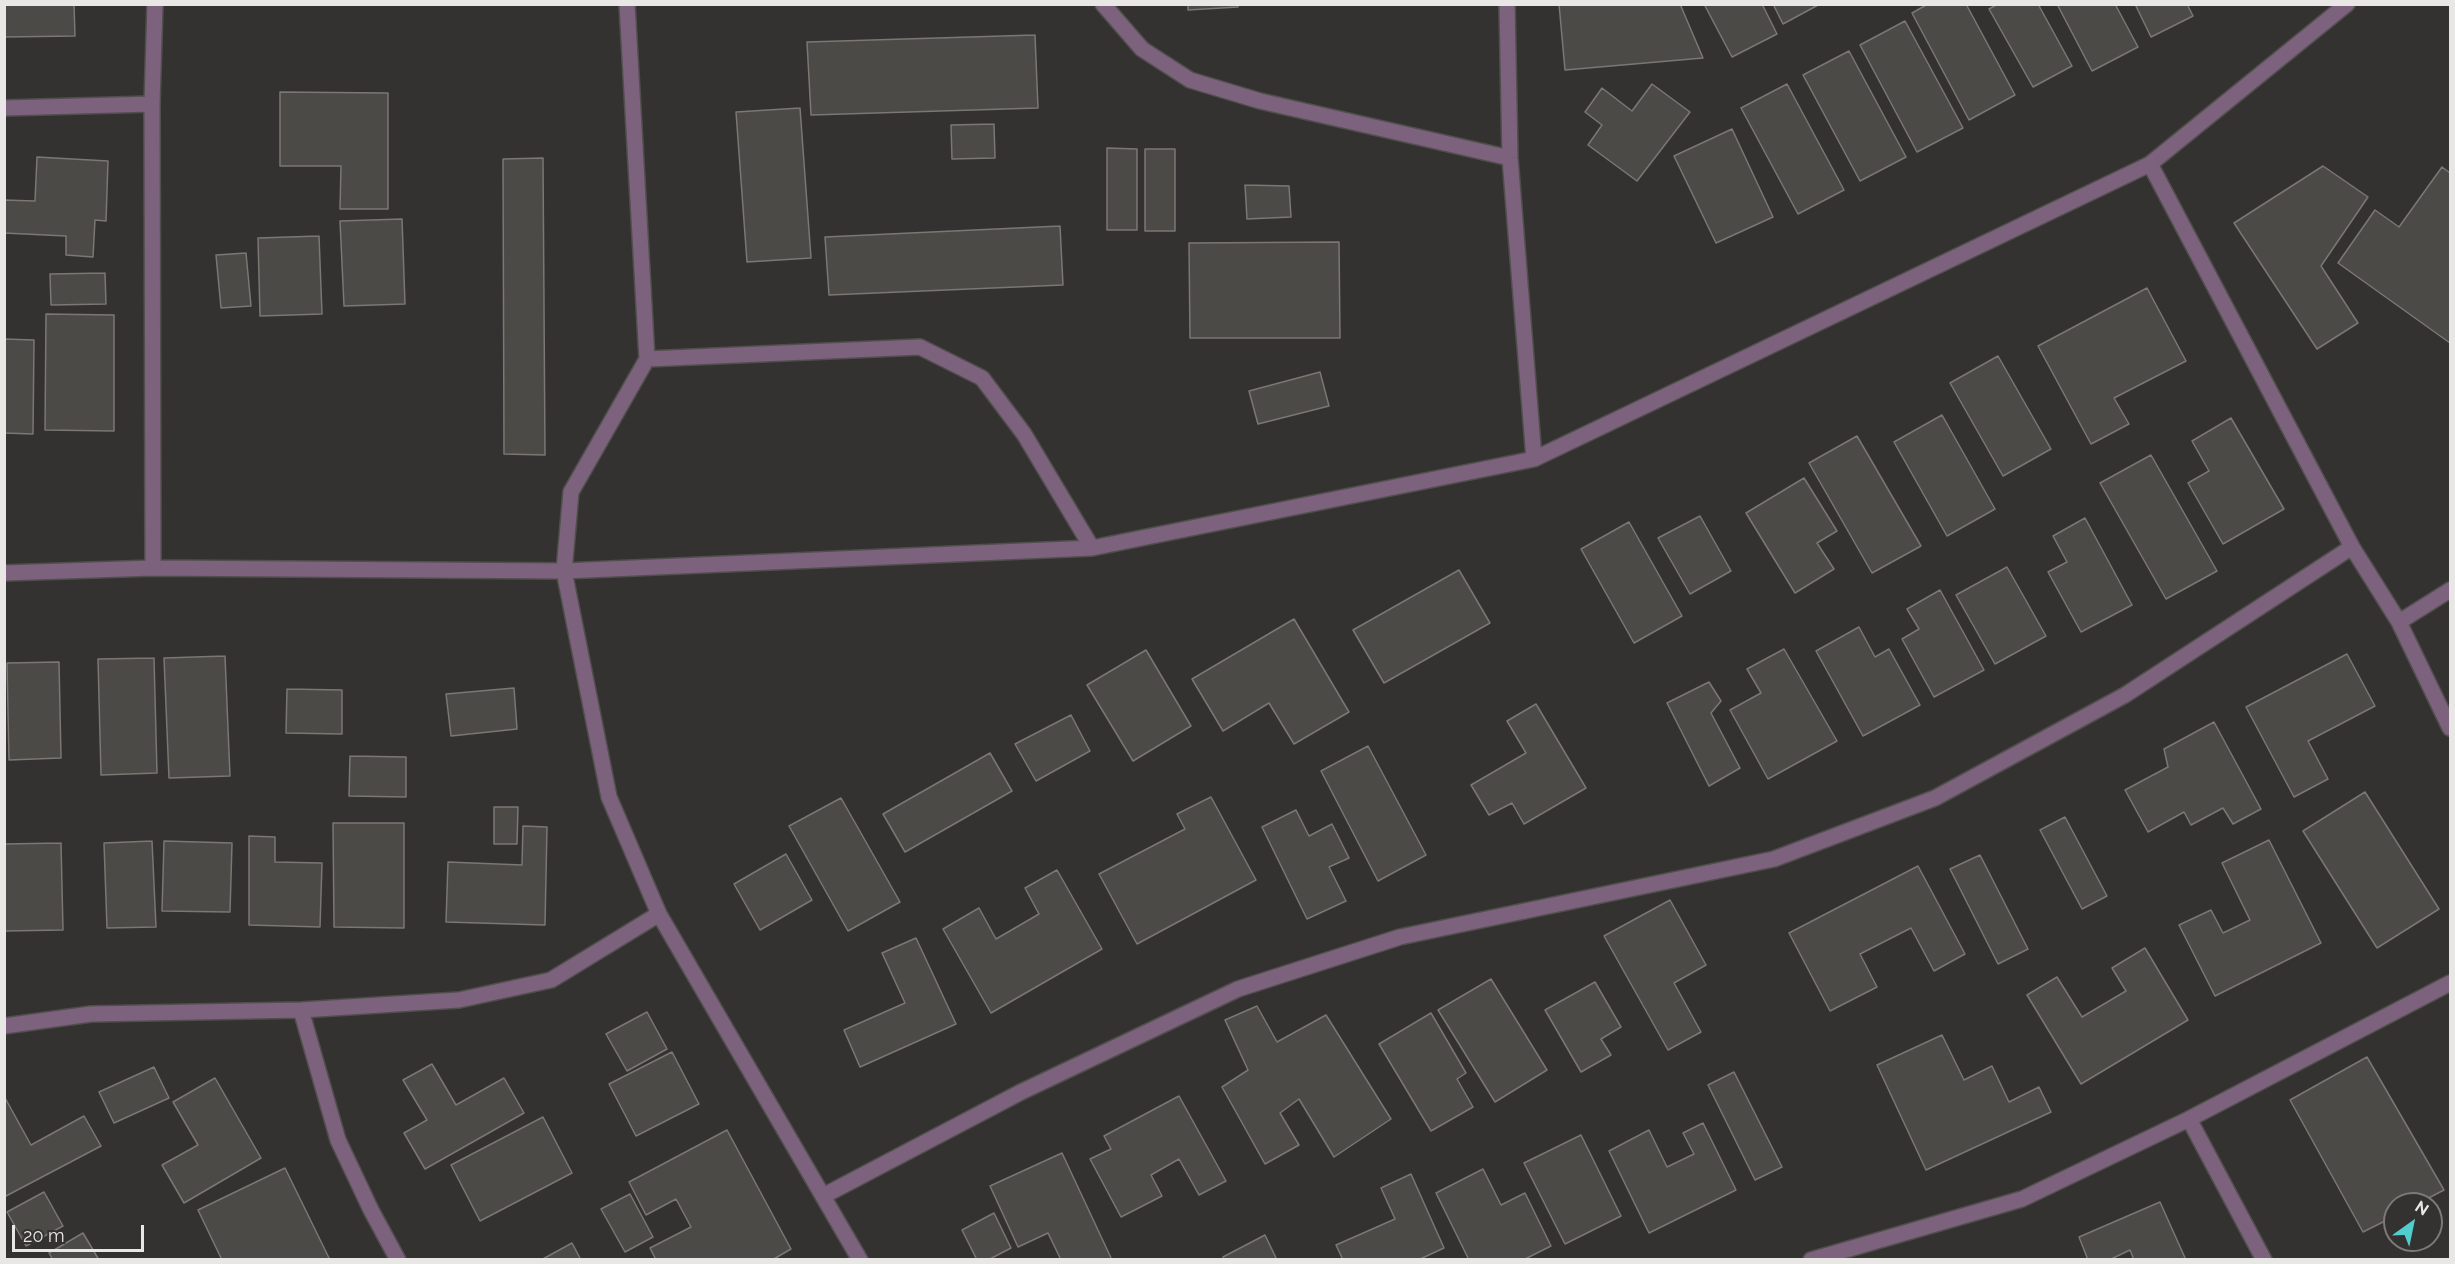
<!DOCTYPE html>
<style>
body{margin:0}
#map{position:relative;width:2455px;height:1264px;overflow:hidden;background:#343230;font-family:Raleway,sans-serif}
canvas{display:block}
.frame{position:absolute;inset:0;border:6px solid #e8e7e6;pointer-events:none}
.north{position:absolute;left:2383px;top:1192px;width:60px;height:60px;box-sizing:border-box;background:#343230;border:2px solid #7c7a79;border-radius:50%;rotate:33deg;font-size:16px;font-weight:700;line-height:24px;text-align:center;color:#e8e7e6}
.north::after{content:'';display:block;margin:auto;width:21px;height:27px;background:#52cdcd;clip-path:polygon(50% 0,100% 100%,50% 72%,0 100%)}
.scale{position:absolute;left:12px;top:1225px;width:132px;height:27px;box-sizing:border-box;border:3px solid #e8e7e6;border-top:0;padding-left:8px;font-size:18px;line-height:21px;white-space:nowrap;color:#e8e7e6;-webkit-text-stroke:4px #343230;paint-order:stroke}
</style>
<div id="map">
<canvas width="2455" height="1264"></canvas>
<div class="frame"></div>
<div class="north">N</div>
<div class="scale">20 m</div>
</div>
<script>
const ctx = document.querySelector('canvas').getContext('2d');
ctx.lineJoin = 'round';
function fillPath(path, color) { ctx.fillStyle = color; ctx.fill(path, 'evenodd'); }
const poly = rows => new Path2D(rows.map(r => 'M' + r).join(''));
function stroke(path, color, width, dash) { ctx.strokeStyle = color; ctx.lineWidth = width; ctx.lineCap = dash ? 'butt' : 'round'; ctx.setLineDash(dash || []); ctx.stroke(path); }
const building = poly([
 [4,4,74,4,75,36,4,37,4,4],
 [1188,4,1238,4,1238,7,1188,10,1188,4],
 [1559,4,1680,4,1703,58,1565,70,1559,4],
 [1704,4,1762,4,1777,34,1732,57,1704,4],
 [1773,4,1820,4,1783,24,1773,4],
 [1928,4,1966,4,2015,95,1969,120,1912,13,1928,4],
 [1998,4,2038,4,2072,66,2033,87,1989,9,1998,4],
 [2057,4,2115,4,2138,47,2092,71,2057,4],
 [2135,4,2187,4,2193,16,2151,37,2135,4],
 [1905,21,1963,128,1917,152,1860,45,1905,21],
 [1035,35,1038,108,811,115,807,42,1035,35],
 [1849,51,1906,157,1860,181,1803,75,1849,51],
 [1652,84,1690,112,1637,181,1588,145,1602,125,1585,112,1602,88,1632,111,1652,84],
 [1787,84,1844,190,1798,214,1741,108,1787,84],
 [280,92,388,93,388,209,340,209,341,166,280,166,280,92],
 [800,108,811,258,747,262,736,112,800,108],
 [994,124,995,158,952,159,951,125,994,124],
 [1732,129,1773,217,1716,243,1674,156,1732,129],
 [1107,148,1137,149,1137,230,1107,230,1107,148],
 [1145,149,1175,149,1175,231,1145,231,1145,149],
 [37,157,108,161,106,221,95,220,93,257,66,255,66,236,4,233,4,200,35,201,37,157],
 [543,158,545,455,504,454,503,159,543,158],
 [2323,166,2368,197,2321,266,2358,323,2317,349,2234,223,2323,166],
 [2442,167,2450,173,2450,343,2338,263,2375,210,2399,227,2442,167],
 [1245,185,1289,186,1291,217,1247,219,1245,185],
 [402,219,405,304,344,306,340,221,402,219],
 [1060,226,1063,285,829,295,825,237,1060,226],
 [319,236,322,314,260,316,258,238,319,236],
 [1339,242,1340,338,1190,338,1189,243,1339,242],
 [246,253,251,306,221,308,216,255,246,253],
 [105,273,106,304,51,305,50,274,105,273],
 [2147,288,2186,361,2114,398,2129,424,2091,444,2038,346,2147,288],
 [46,314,114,315,114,431,45,430,46,314],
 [4,339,34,340,33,434,4,433,4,339],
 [1998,356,2051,449,2003,476,1950,383,1998,356],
 [1320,372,1329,406,1258,424,1249,391,1320,372],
 [1942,415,1995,509,1947,536,1894,442,1942,415],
 [2231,418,2284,509,2223,544,2188,483,2209,471,2192,441,2231,418],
 [1857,436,1921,546,1872,573,1809,463,1857,436],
 [2151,455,2217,571,2166,599,2100,483,2151,455],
 [1804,478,1837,531,1817,543,1834,569,1795,593,1746,513,1804,478],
 [1700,516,1731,571,1690,594,1658,538,1700,516],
 [2085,518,2132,605,2081,632,2048,572,2067,562,2053,536,2085,518],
 [1629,522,1682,616,1634,643,1581,549,1629,522],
 [2007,567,2046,636,1995,664,1956,595,2007,567],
 [1459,570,1490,623,1384,683,1353,630,1459,570],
 [1940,590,1984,670,1934,697,1902,639,1919,629,1907,609,1940,590],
 [1294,619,1349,712,1294,744,1269,703,1223,731,1192,679,1294,619],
 [1859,627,1875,657,1889,649,1920,705,1863,736,1816,651,1859,627],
 [1784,649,1837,741,1768,779,1730,710,1761,693,1747,669,1784,649],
 [1146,650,1191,726,1133,761,1087,685,1146,650],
 [2347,654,2375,706,2308,741,2328,779,2294,797,2246,707,2347,654],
 [225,656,230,776,169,778,164,658,225,656],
 [154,658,157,773,101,775,98,659,154,658],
 [59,662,61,758,9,760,7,663,59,662],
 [1709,682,1721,701,1711,713,1740,768,1709,786,1667,703,1709,682],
 [514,688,517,729,451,736,446,694,514,688],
 [287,689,342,690,342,734,286,733,287,689],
 [1536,704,1586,788,1524,824,1512,803,1489,815,1471,785,1526,753,1507,721,1536,704],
 [1071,715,1090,751,1036,781,1015,744,1071,715],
 [2214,722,2261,809,2233,824,2223,808,2191,825,2184,812,2148,832,2125,790,2168,767,2164,749,2214,722],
 [1368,746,1426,855,1378,881,1321,771,1368,746],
 [990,753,1012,791,905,852,883,814,990,753],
 [350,756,406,757,406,797,349,796,350,756],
 [2365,792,2439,909,2377,948,2303,831,2365,792],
 [1211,797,1256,880,1137,944,1099,874,1185,829,1177,814,1211,797],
 [841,798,900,902,848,931,789,826,841,798],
 [494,807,518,807,517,844,494,844,494,807],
 [1296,810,1309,836,1332,824,1349,858,1329,867,1346,901,1307,919,1262,827,1296,810],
 [2065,817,2107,896,2082,909,2040,830,2065,817],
 [333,823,404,823,404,928,334,927,333,823],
 [523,826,547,827,545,925,446,922,448,862,522,865,523,826],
 [249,836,275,837,275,862,322,863,320,927,249,925,249,836],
 [2269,840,2321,943,2215,996,2179,925,2211,910,2223,933,2250,920,2222,863,2269,840],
 [152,841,156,927,107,928,104,843,152,841],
 [164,841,232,843,230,912,162,911,164,841],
 [61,843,63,930,4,931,4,844,61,843],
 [786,854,812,900,760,930,734,884,786,854],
 [1980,855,2028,949,1998,964,1950,869,1980,855],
 [1918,866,1965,954,1934,971,1911,928,1860,954,1877,987,1830,1011,1789,933,1918,866],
 [1057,870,1102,949,991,1013,943,929,979,908,996,939,1039,914,1025,888,1057,870],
 [1670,900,1706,965,1674,983,1701,1032,1668,1050,1604,936,1670,900],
 [916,938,956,1024,860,1067,844,1030,905,1003,882,953,916,938],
 [2145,948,2188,1020,2081,1084,2027,995,2057,977,2082,1017,2126,991,2112,968,2145,948],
 [1491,979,1547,1070,1495,1102,1438,1010,1491,979],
 [1595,982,1621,1027,1601,1039,1611,1055,1581,1072,1545,1010,1595,982],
 [1257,1006,1277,1042,1326,1015,1391,1119,1334,1157,1299,1099,1280,1113,1299,1145,1265,1164,1222,1087,1248,1070,1225,1020,1257,1006],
 [647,1012,667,1049,627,1071,606,1034,647,1012],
 [1431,1013,1466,1073,1457,1079,1473,1107,1431,1131,1379,1044,1431,1013],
 [1942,1035,1964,1080,1992,1066,2009,1102,2039,1087,2051,1112,1926,1170,1877,1065,1942,1035],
 [672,1052,699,1104,636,1136,609,1084,672,1052],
 [2367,1057,2444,1190,2417,1204,2395,1204,2395,1216,2363,1232,2290,1100,2367,1057],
 [432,1064,456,1105,504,1078,524,1113,425,1169,404,1133,427,1120,403,1080,432,1064],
 [154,1067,169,1098,114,1123,99,1092,154,1067],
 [1734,1072,1782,1167,1755,1180,1708,1085,1734,1072],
 [215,1078,261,1158,184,1203,162,1165,198,1145,173,1102,215,1078],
 [4,1096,31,1145,84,1116,101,1146,6,1196,4,1193,4,1096],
 [1179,1096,1226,1181,1199,1195,1179,1159,1151,1175,1162,1196,1121,1217,1090,1159,1111,1149,1104,1136,1179,1096],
 [543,1117,572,1173,480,1221,451,1165,543,1117],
 [1703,1123,1736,1190,1649,1233,1609,1151,1649,1130,1667,1167,1694,1154,1683,1133,1703,1123],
 [727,1130,791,1249,772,1260,656,1260,650,1248,691,1227,676,1199,646,1215,629,1182,727,1130],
 [1581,1135,1621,1216,1565,1244,1524,1163,1581,1135],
 [1062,1153,1112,1260,1061,1260,1048,1233,1018,1247,990,1186,1062,1153],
 [285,1168,330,1260,222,1260,198,1210,285,1168],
 [1483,1169,1501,1205,1525,1193,1551,1246,1523,1260,1469,1260,1436,1193,1483,1169],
 [1411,1174,1444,1248,1418,1260,1343,1260,1336,1245,1395,1219,1381,1188,1411,1174],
 [44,1192,63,1226,26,1246,7,1212,44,1192],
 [630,1194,653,1237,625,1252,601,1209,630,1194],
 [2160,1202,2186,1260,2134,1260,2130,1250,2109,1260,2088,1260,2079,1237,2160,1202],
 [994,1213,1011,1248,988,1260,977,1260,962,1230,994,1213],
 [83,1233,99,1260,53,1260,49,1253,83,1233],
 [1265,1235,1277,1260,1224,1260,1223,1257,1265,1235],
 [572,1243,581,1260,541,1260,572,1243]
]);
fillPath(building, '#4c4a47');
stroke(building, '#7a7775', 1.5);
const minor = poly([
 [627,4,647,359,571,492,564,571,609,797,659,914,860,1260],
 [1103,4,1142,49,1190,80,1260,101,1510,158],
 [1507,4,1510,158,1534,459],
 [4,108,152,104],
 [2150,164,2352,547,2399,622,2450,728],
 [647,359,920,347,982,378,1024,434,1092,548],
 [153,568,152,104,155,4],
 [4,573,153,568,564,571,1092,548,1534,459,2150,164,2347,4],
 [2399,622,2450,590],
 [301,1010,338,1140,371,1210,398,1260],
 [4,1026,91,1014,301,1010,459,1000,551,980,659,914],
 [2189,1119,2264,1260],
 [825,1195,1021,1092,1238,989,1400,937,1774,859,1935,798,2125,695,2352,547],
 [1811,1260,2022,1199,2189,1119,2450,983]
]);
stroke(minor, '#514f4d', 18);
stroke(minor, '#7c627d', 15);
</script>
